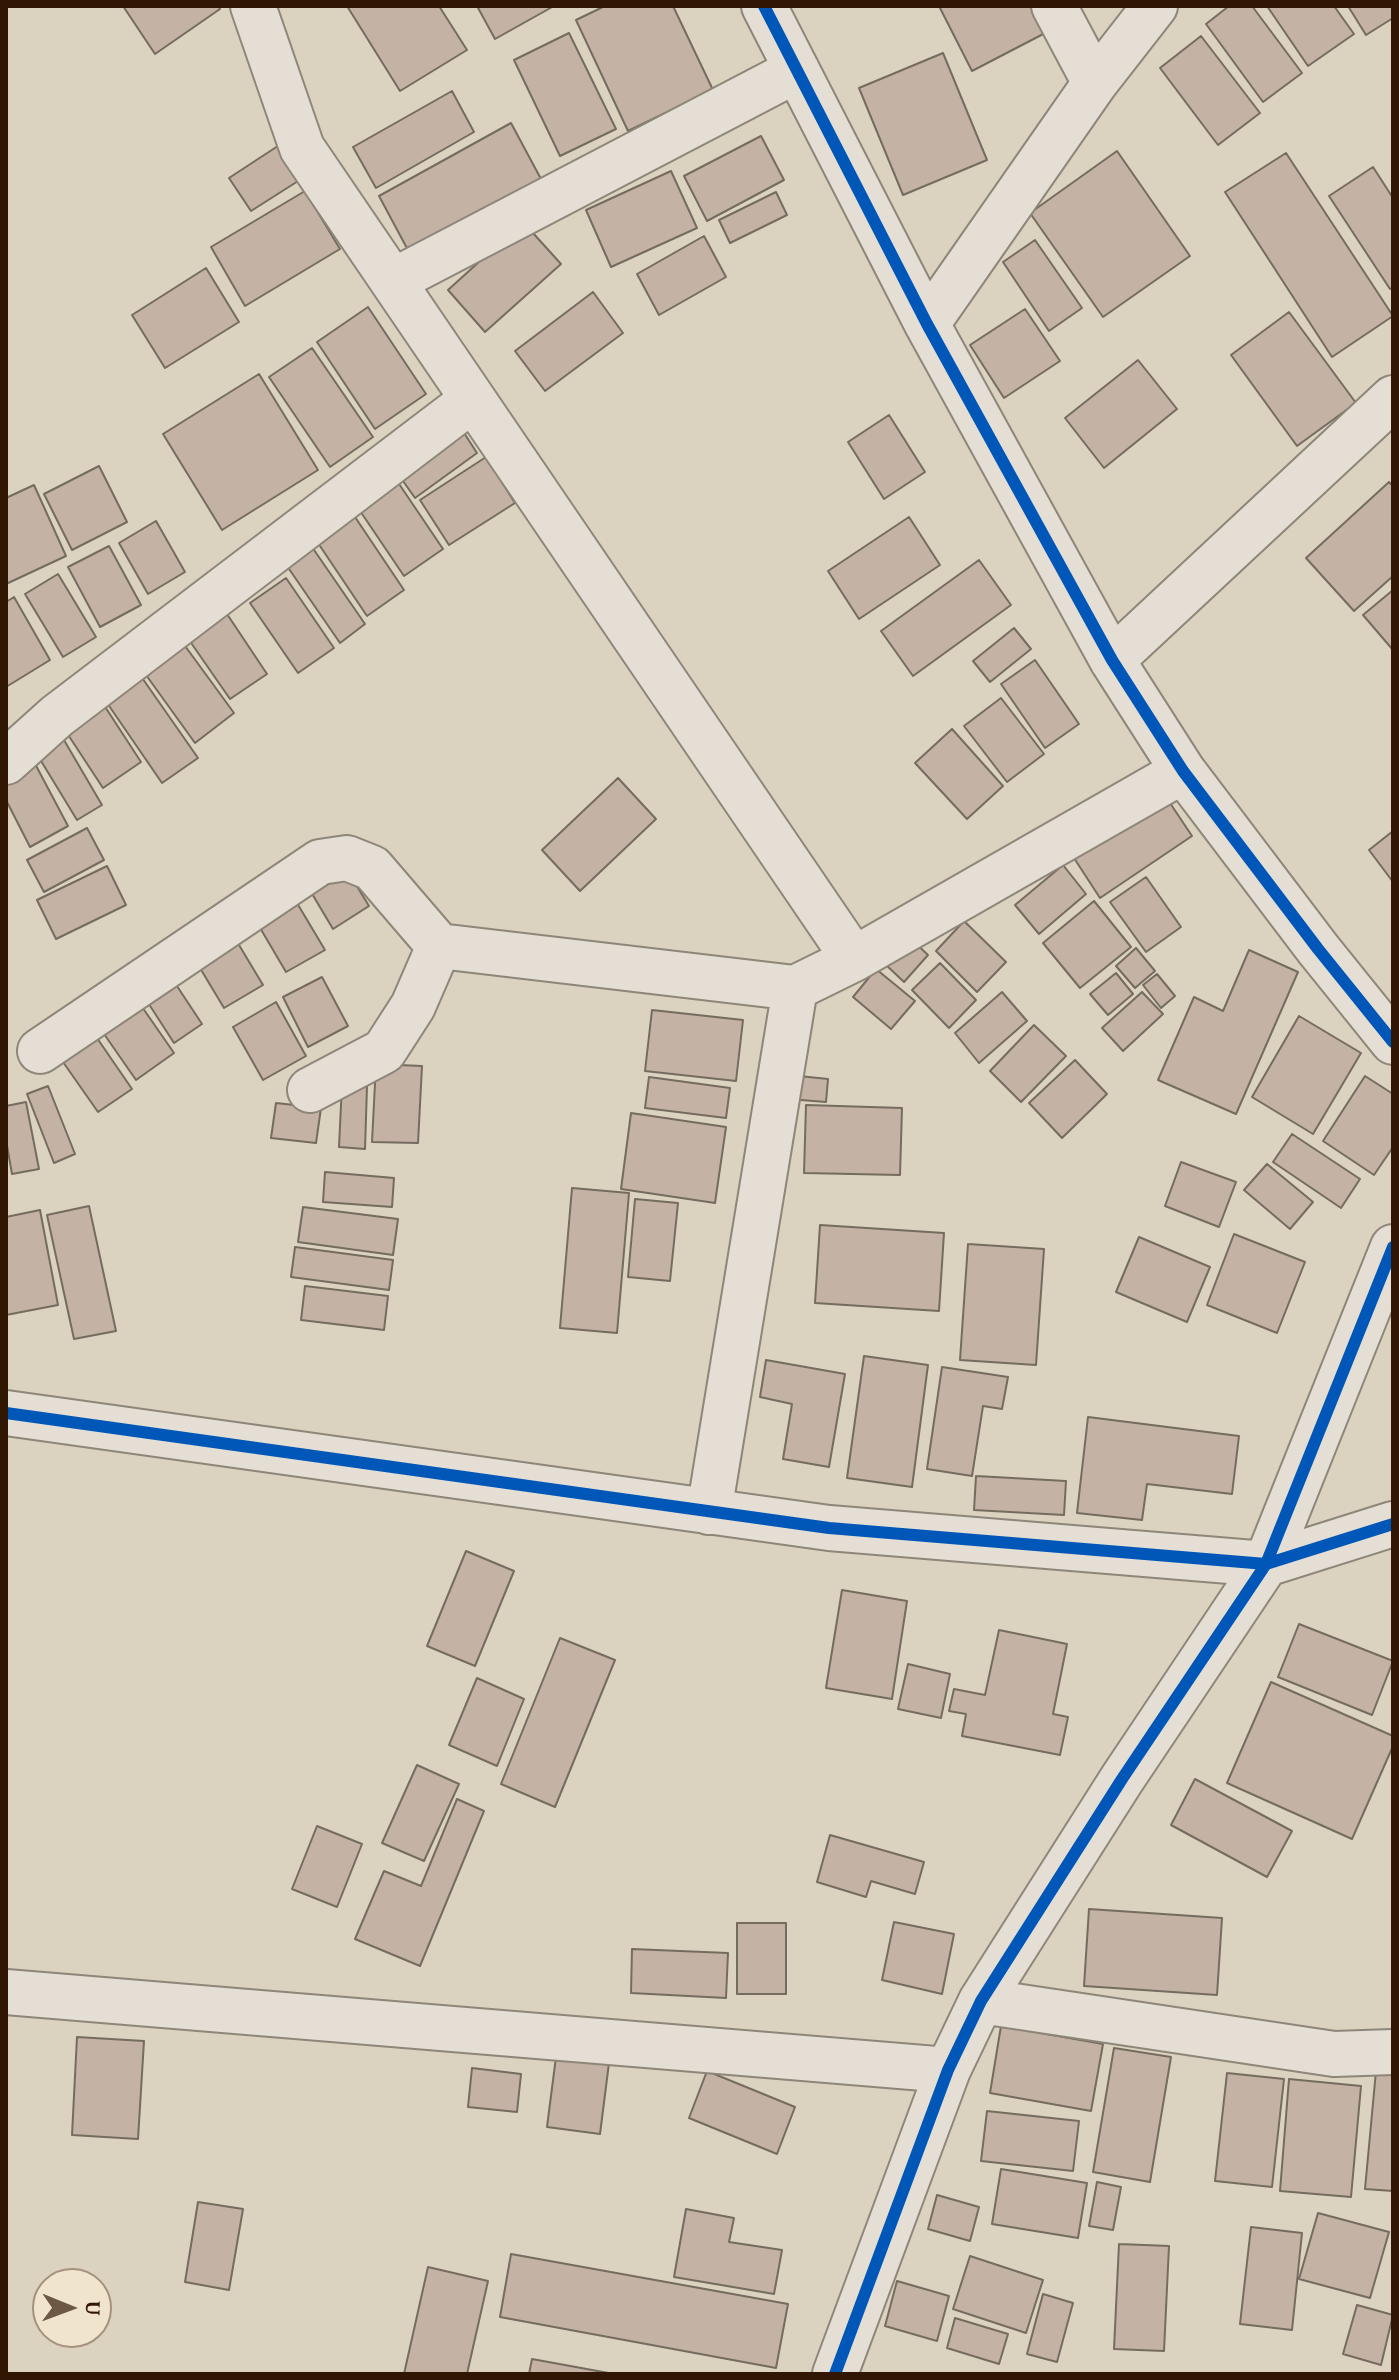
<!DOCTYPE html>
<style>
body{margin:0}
#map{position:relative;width:1399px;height:2380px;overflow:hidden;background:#dbd2bf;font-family:"Gentium Book Plus",serif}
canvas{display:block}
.frame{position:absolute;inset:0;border:8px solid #311603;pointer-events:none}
.north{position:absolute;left:32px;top:2268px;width:80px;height:80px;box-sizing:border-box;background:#f0e4cd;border:2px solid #a4927c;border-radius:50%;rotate:91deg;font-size:22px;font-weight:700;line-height:32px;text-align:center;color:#311603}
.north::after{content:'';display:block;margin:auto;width:28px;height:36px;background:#6c5845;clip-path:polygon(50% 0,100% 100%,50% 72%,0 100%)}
</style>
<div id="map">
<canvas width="1399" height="2380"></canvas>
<div class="frame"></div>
<div class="north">U</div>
</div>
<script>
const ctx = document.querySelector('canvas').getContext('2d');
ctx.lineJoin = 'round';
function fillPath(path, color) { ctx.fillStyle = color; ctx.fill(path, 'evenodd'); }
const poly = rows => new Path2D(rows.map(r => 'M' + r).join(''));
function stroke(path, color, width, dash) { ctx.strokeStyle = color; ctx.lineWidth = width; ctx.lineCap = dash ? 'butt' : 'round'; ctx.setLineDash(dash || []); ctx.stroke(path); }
const building = poly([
 [123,6,218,6,220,9,155,54,123,6],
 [347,6,439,6,467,50,400,91,347,6],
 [477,6,554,6,495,39,477,6],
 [605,6,673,6,713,90,628,131,576,20,605,6],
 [939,6,1037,6,1049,31,972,71,939,6],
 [1229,6,1252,6,1302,73,1263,102,1206,24,1229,6],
 [1267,6,1334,6,1354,34,1308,66,1267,6],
 [1348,6,1393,6,1393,18,1366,35,1348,6],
 [569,33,616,129,560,156,514,60,569,33],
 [1201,36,1260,113,1218,145,1160,68,1201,36],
 [943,53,987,160,903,195,859,88,943,53],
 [452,91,474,132,376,188,353,147,452,91],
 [511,123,541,179,409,252,379,196,511,123],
 [761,136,784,180,707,221,684,176,761,136],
 [284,142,306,176,251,211,229,178,284,142],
 [1117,151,1190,256,1103,317,1030,213,1117,151],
 [1286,153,1393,316,1332,357,1225,192,1286,153],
 [1373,167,1393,198,1393,288,1390,289,1329,196,1373,167],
 [671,171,697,228,611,267,586,210,671,171],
 [305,191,340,249,245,306,211,247,305,191],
 [776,192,787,215,730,243,719,220,776,192],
 [523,222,561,264,485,332,448,290,523,222],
 [704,236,726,277,659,315,637,274,704,236],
 [1035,240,1082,308,1049,331,1003,262,1035,240],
 [206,268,239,322,165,368,132,315,206,268],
 [593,292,623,333,545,391,515,351,593,292],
 [368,307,426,394,375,429,317,342,368,307],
 [1025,309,1060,361,1004,398,970,345,1025,309],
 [1289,312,1356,403,1297,446,1231,355,1289,312],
 [312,348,373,437,330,467,269,377,312,348],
 [1138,360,1177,409,1104,468,1065,418,1138,360],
 [259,374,318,470,222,530,163,434,259,374],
 [889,415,925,472,884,499,848,442,889,415],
 [455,419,477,453,415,498,391,464,455,419],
 [486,457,515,503,449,545,420,500,486,457],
 [99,466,127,522,72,550,44,494,99,466],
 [391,472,443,549,404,576,352,499,391,472],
 [1389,482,1393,486,1393,576,1354,611,1306,558,1389,482],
 [34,485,66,556,6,584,6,498,34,485],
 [353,514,404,590,367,616,316,540,353,514],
 [909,517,940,565,859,619,828,571,909,517],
 [156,521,185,572,148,594,119,543,156,521],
 [109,546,141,605,100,627,68,567,109,546],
 [312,547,365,624,340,643,287,566,312,547],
 [979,560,1011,605,913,676,881,631,979,560],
 [58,574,96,637,63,657,25,594,58,574],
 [286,578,334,648,298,673,250,603,286,578],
 [1393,590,1393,650,1363,615,1393,590],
 [14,597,50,660,6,687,6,602,14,597],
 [225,611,267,674,230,699,187,637,225,611],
 [1014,628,1031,649,990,682,973,661,1014,628],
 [180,639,234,713,195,743,141,668,180,639],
 [1035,660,1079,724,1045,748,1001,684,1035,660],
 [138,672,198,758,162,783,103,697,138,672],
 [1001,698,1044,754,1007,782,964,726,1001,698],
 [100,699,141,762,103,788,61,724,100,699],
 [952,729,1003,786,967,819,915,763,952,729],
 [61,735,102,805,77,820,35,751,61,735],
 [33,760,68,826,30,847,6,800,6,774,33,760],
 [618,778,656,819,580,891,542,850,618,778],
 [1166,797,1192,836,1100,898,1074,858,1166,797],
 [87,828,104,860,44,892,27,860,87,828],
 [1393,831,1393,882,1369,850,1393,831],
 [344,865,369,906,333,929,308,887,344,865],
 [1063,865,1086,894,1039,934,1015,905,1063,865],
 [107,866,126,905,56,939,37,900,107,866],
 [1146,877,1181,927,1146,952,1110,902,1146,877],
 [294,898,325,950,286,972,256,921,294,898],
 [1094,901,1131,947,1080,988,1043,943,1094,901],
 [964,921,1006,962,977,992,936,951,964,921],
 [909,937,928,955,904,982,884,963,909,937],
 [236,940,263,985,224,1008,197,963,236,940],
 [1136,948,1155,971,1135,988,1116,966,1136,948],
 [1249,950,1298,972,1236,1114,1158,1080,1194,997,1223,1011,1249,950],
 [940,963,976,1000,949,1028,912,990,940,963],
 [876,969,915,1001,891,1029,853,997,876,969],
 [1116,973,1133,994,1108,1015,1090,994,1116,973],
 [1157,974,1175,996,1161,1008,1143,985,1157,974],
 [322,977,348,1026,308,1047,283,997,322,977],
 [173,980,202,1024,174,1043,145,998,173,980],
 [1002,992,1027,1021,979,1063,955,1033,1002,992],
 [1142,992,1163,1014,1123,1051,1102,1028,1142,992],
 [276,1002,306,1056,263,1080,233,1027,276,1002],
 [140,1004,174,1053,136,1080,102,1031,140,1004],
 [652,1010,743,1020,736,1081,645,1071,652,1010],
 [1299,1016,1361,1053,1313,1134,1252,1097,1299,1016],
 [1034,1025,1066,1056,1021,1102,990,1071,1034,1025],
 [97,1038,132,1089,98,1112,63,1062,97,1038],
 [1075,1060,1107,1094,1062,1138,1029,1103,1075,1060],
 [376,1064,422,1066,418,1143,372,1142,376,1064],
 [789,1075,828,1079,826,1102,788,1099,789,1075],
 [1365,1076,1393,1094,1393,1147,1374,1175,1323,1141,1365,1076],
 [649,1077,730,1088,726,1118,645,1108,649,1077],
 [342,1084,367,1086,365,1149,339,1147,342,1084],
 [48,1086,75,1154,54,1163,27,1094,48,1086],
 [26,1102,39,1169,12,1174,6,1140,6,1106,26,1102],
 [276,1103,321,1108,316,1143,271,1138,276,1103],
 [806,1105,902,1108,900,1175,804,1173,806,1105],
 [631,1113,726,1127,715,1203,621,1189,631,1113],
 [1292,1134,1360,1179,1341,1208,1273,1162,1292,1134],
 [1181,1162,1236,1182,1219,1227,1165,1206,1181,1162],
 [1267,1164,1313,1202,1290,1229,1244,1190,1267,1164],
 [325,1172,394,1178,392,1207,323,1202,325,1172],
 [572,1188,629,1193,617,1333,560,1328,572,1188],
 [635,1199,678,1203,670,1281,628,1277,635,1199],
 [89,1206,116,1331,74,1339,47,1215,89,1206],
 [303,1207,398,1219,393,1255,298,1242,303,1207],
 [40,1210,58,1305,6,1315,6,1217,40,1210],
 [820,1225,944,1233,939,1311,815,1303,820,1225],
 [1234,1234,1305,1262,1277,1333,1207,1305,1234,1234],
 [1139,1237,1210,1267,1187,1322,1116,1292,1139,1237],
 [968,1244,1044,1249,1036,1365,960,1360,968,1244],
 [295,1247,393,1260,389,1290,291,1277,295,1247],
 [305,1286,388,1296,384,1330,301,1320,305,1286],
 [864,1356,928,1365,912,1487,847,1478,864,1356],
 [766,1360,845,1374,829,1467,783,1459,792,1404,760,1397,766,1360],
 [942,1367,1008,1377,1002,1409,983,1406,972,1476,927,1469,942,1367],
 [1088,1417,1239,1436,1232,1494,1147,1484,1142,1520,1077,1513,1088,1417],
 [976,1476,1066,1481,1064,1515,974,1510,976,1476],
 [466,1551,514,1571,475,1666,427,1646,466,1551],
 [842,1590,907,1601,892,1699,826,1688,842,1590],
 [1299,1624,1393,1661,1372,1715,1278,1677,1299,1624],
 [999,1630,1067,1644,1053,1714,1068,1717,1060,1755,962,1736,966,1714,949,1711,954,1689,985,1695,999,1630],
 [560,1638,615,1660,555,1807,501,1784,560,1638],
 [908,1664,950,1674,941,1718,898,1709,908,1664],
 [477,1678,524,1699,497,1766,449,1745,477,1678],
 [1271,1682,1393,1736,1393,1746,1352,1839,1227,1783,1271,1682],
 [417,1765,459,1784,424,1861,382,1843,417,1765],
 [1195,1779,1292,1831,1267,1877,1171,1825,1195,1779],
 [457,1799,484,1811,420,1966,355,1939,384,1871,421,1886,457,1799],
 [317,1826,362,1844,337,1907,292,1889,317,1826],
 [830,1835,924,1862,915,1894,871,1881,866,1897,817,1882,830,1835],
 [1089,1909,1222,1918,1217,1995,1084,1986,1089,1909],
 [894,1922,954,1934,942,1994,882,1980,894,1922],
 [737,1923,786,1923,786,1994,737,1994,737,1923],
 [632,1949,728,1953,726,1998,631,1993,632,1949],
 [1001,2026,1103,2044,1091,2111,990,2093,1001,2026],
 [77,2037,144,2041,138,2139,72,2135,77,2037],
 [1114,2048,1171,2057,1150,2182,1093,2172,1114,2048],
 [557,2049,610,2055,600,2134,547,2127,557,2049],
 [472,2068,521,2074,517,2112,468,2107,472,2068],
 [707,2071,795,2107,777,2154,689,2118,707,2071],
 [1376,2071,1393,2073,1393,2191,1365,2189,1376,2071],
 [1227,2073,1284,2079,1272,2187,1215,2181,1227,2073],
 [1289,2079,1361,2086,1351,2197,1280,2191,1289,2079],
 [987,2111,1079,2121,1073,2171,981,2161,987,2111],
 [1001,2169,1087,2183,1078,2238,992,2224,1001,2169],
 [1097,2182,1121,2187,1113,2230,1089,2226,1097,2182],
 [937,2195,979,2207,970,2241,928,2229,937,2195],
 [198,2202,243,2209,229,2290,185,2282,198,2202],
 [686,2209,734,2218,729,2242,782,2250,774,2294,674,2277,686,2209],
 [1318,2213,1389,2232,1370,2298,1299,2279,1318,2213],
 [1251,2227,1302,2233,1292,2330,1240,2324,1251,2227],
 [1119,2244,1169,2246,1164,2351,1114,2349,1119,2244],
 [511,2254,788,2304,776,2368,500,2317,511,2254],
 [970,2256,1043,2280,1026,2333,953,2309,970,2256],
 [428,2267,488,2281,467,2374,404,2374,428,2267],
 [897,2281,949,2296,937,2341,885,2326,897,2281],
 [1043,2294,1073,2303,1057,2362,1027,2354,1043,2294],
 [1357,2305,1393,2315,1381,2365,1343,2354,1357,2305],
 [955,2318,1008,2334,999,2364,947,2348,955,2318],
 [532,2359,614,2374,529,2374,532,2359]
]);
fillPath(building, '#c4b3a4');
stroke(building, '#756c60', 2);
const minor = poly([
 [253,6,302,148,854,959],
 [764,6,927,324,1112,660,1183,771,1318,949,1393,1042],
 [1054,6,1095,83],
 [393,281,797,70],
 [927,324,1095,83,1155,6],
 [1112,660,1393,398],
 [6,762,57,716,472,400],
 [40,1051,320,862,347,858,372,868,439,946],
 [310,1090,384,1051,413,1006,439,946,795,988,854,959,1183,771],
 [6,1413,829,1528,1266,1564,1393,1524],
 [709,1512,795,988],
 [6,1992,948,2070],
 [981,2001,1334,2054,1393,2052],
 [835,2374,948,2070,981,2001,1122,1779,1266,1564,1393,1247]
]);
stroke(minor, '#8e8679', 48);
stroke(minor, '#e4ded4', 44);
stroke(poly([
 [764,6,927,324,1112,660,1183,771,1318,949,1393,1042],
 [6,1413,829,1528,1266,1564,1393,1524],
 [835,2374,948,2070,981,2001,1122,1779,1266,1564,1393,1247]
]), '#0057b8', 12);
</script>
